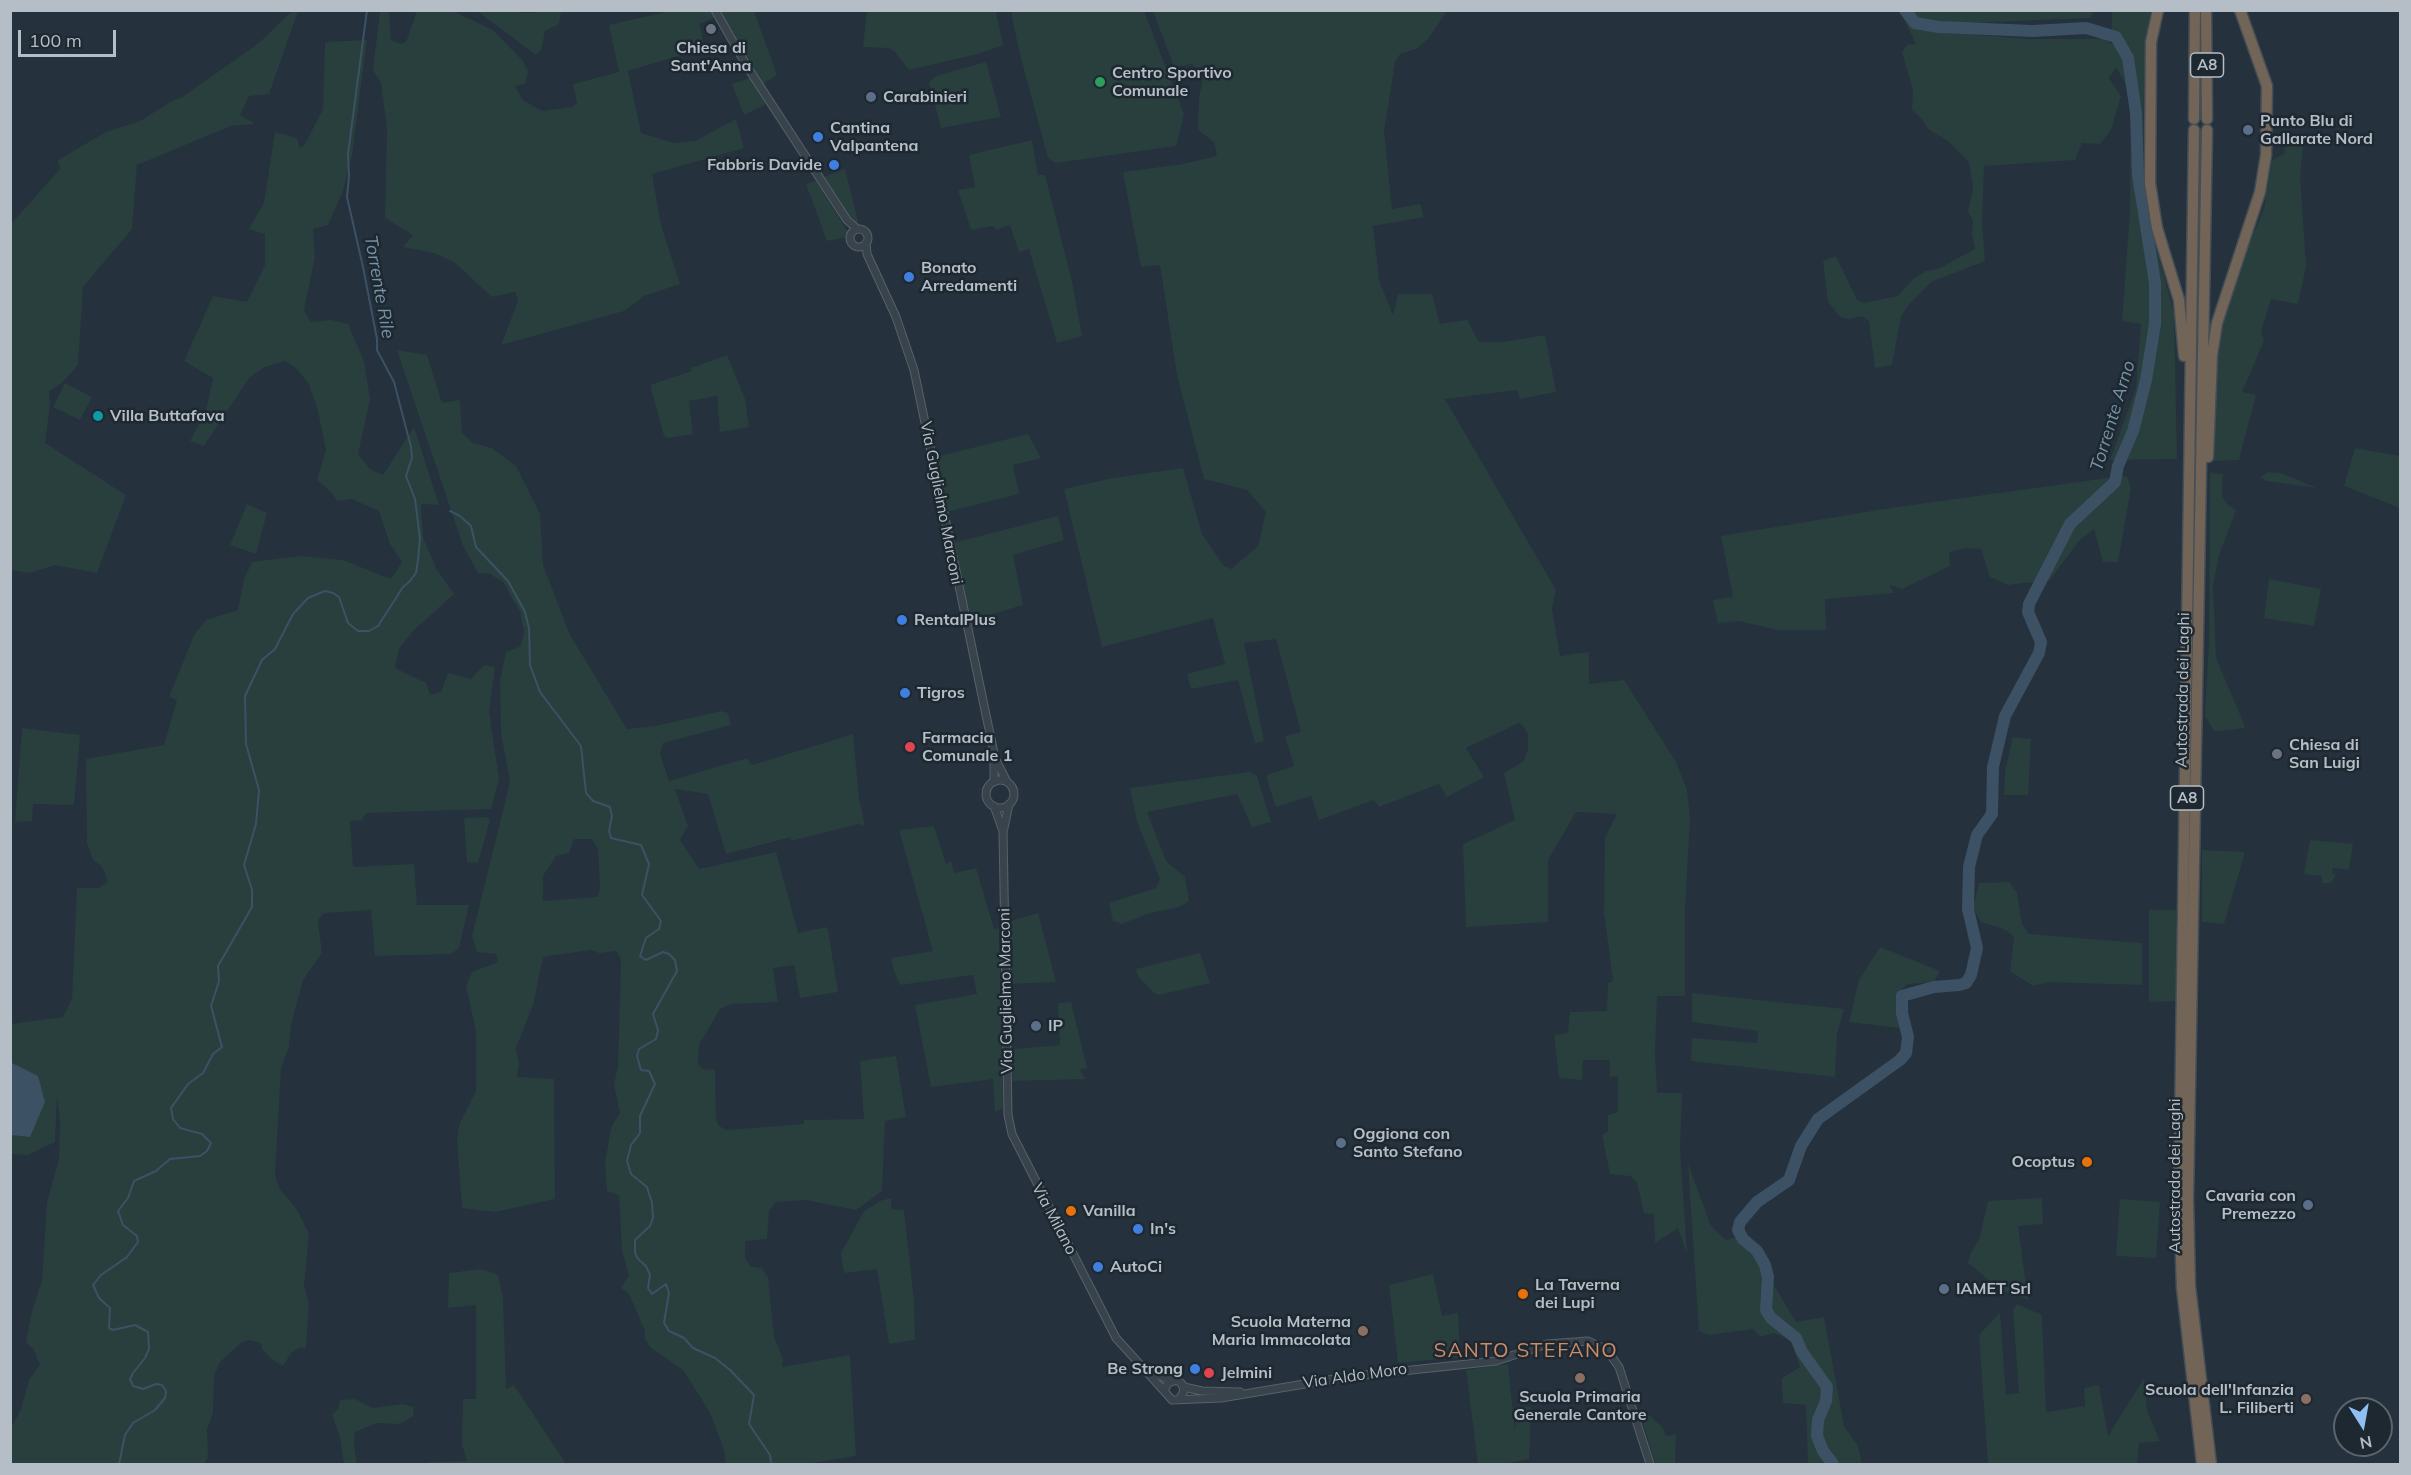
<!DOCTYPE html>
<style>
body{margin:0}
#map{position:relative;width:2411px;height:1475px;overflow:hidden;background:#25313c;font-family:Mulish,sans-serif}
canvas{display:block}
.frame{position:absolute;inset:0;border:12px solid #b5bec7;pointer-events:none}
.north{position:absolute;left:2333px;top:1397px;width:60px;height:60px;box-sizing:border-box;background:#1e2831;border:2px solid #5a646d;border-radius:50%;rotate:169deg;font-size:16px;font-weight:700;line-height:24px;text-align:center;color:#b5bec7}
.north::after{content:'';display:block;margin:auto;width:21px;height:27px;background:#90bff1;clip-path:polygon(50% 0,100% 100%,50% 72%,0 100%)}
.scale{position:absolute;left:18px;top:30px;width:98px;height:27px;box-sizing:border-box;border:3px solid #b5bec7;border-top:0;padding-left:8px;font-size:18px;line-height:21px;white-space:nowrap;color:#b5bec7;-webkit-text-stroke:4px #1e2831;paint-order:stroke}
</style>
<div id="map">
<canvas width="2411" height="1475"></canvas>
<div class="frame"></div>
<div class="north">N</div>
<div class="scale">100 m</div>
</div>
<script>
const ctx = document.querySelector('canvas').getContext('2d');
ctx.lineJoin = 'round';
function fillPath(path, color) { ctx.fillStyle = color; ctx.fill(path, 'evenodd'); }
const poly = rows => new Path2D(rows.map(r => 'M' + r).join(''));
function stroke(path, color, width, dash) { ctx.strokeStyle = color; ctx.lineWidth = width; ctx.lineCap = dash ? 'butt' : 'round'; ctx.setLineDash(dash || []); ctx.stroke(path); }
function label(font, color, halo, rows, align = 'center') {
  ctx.font = font + ' Mulish,sans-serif'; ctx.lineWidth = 5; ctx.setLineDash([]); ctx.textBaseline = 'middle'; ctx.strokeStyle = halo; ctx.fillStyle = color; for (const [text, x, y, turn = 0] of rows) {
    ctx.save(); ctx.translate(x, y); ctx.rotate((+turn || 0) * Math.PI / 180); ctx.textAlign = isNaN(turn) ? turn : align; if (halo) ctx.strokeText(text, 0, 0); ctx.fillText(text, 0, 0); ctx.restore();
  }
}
fillPath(poly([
 [292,11,298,11,269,94,249,96,240,115,255,124,231,126,137,165,132,229,83,287,78,365,62,383,49,391,50,404,45,443,126,495,97,573,55,565,30,573,11,570,11,224,60,169,58,160,106,132,140,121,174,100,181,98,259,43],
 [380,11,389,11,391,40,401,44,406,42,417,11,453,11,493,30,523,61,528,71,525,84,515,86,523,100,542,111,572,107,577,103,573,84,619,72,609,25,670,11,711,11,715,17,700,24,704,48,628,71,641,133,674,143,695,141,736,119,744,148,652,174,661,225,680,284,644,296,624,311,501,345,518,301,515,292,492,297,454,262,434,253,403,247,413,235,385,218,387,129,381,82,373,71],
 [477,11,520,11,521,13,561,11,559,24,545,31,541,51,536,55],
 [720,11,754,11,777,75,763,84],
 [867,11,996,11,1003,45,978,54,909,70,895,52,888,48,863,47],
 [1011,11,1144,11,1184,114,1176,146,1056,163,1048,158,1019,51],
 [1153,11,1447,11,1428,39,1416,49,1400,54,1395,62,1384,132,1392,209,1420,204,1424,217,1373,226,1379,280,1393,315,1398,294,1432,294,1440,324,1467,320,1479,342,1503,342,1545,335,1556,392,1520,399,1517,390,1445,399,1556,590,1552,609,1560,656,1589,652,1589,684,1624,680,1676,762,1687,790,1690,818,1685,910,1685,996,1657,996,1655,1051,1657,1093,1682,1093,1680,1149,1687,1254,1678,1228,1655,1243,1654,1214,1644,1213,1637,1182,1630,1176,1610,1174,1602,1135,1608,1131,1608,1115,1618,1112,1618,1076,1610,1077,1610,1060,1583,1060,1582,1080,1559,1078,1554,1035,1568,1033,1570,1012,1607,1011,1608,983,1613,981,1604,912,1605,838,1617,814,1576,812,1548,860,1548,922,1466,927,1463,844,1515,820,1504,773,1524,761,1528,749,1528,734,1523,726,1519,723,1466,748,1484,777,1447,797,1439,784,1379,807,1374,800,1319,820,1311,796,1276,807,1267,780,1267,775,1294,766,1285,736,1301,732,1276,639,1244,643,1264,741,1255,743,1238,680,1191,689,1187,674,1225,664,1213,618,1102,647,1064,489,1113,478,1183,468,1202,534,1224,566,1231,569,1258,546,1266,512,1247,490,1204,479,1177,375,1160,265,1141,267,1123,172,1183,164,1217,156,1214,142,1198,130,1199,97,1203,79,1192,64,1174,67],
 [1900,11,2094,11,2090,18,1937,24,1937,28,1938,32,2029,39,2103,39,2112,44,2112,11,2150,11,2144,87,2143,160,2155,244,2174,313,2177,459,2110,460,2136,388,2141,324,2122,321,2130,211,2131,94,2116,67,2109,78,2121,96,2111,130,2100,144,2082,143,2075,160,1984,166,1982,222,1985,261,1931,282,1911,302,1901,316,1892,365,1875,368,1869,321,1862,316,1849,319,1840,317,1828,302,1823,261,1836,256,1857,300,1864,303,1898,296,1913,279,1926,271,1938,269,1975,249,1972,234,1973,221,1968,211,1973,188,1969,162,1948,141,1928,129,1921,118,1912,110,1913,90,1902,52,1907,45,1916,44],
 [367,40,352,155,343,191,328,225,313,229,315,257,304,310,311,322,331,320,348,324,364,361,370,399,358,454,370,469,383,475,414,427,439,505,421,504,423,537,436,568,454,594,412,632,399,649,395,668,426,683,430,695,441,692,448,673,471,679,484,665,495,667,489,712,499,779,491,809,366,813,362,820,350,821,353,867,414,864,417,905,469,905,459,948,451,954,375,956,371,910,324,913,318,920,322,953,303,980,291,1025,289,1047,281,1068,275,1175,280,1189,296,1208,309,1234,304,1286,309,1303,306,1348,299,1348,291,1353,283,1366,271,1359,262,1349,261,1343,248,1340,241,1343,220,1362,214,1376,213,1413,207,1429,208,1457,204,1464,11,1464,11,1428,21,1409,29,1380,40,1365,33,1348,26,1343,32,1311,42,1281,47,1203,59,1158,60,1122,57,1095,55,1142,28,1155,11,1154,10,1024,63,1017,72,999,77,888,99,888,108,882,102,866,93,860,87,843,86,759,164,745,177,700,169,697,194,635,206,620,238,610,244,579,252,562,300,556,343,560,391,579,402,562,390,544,379,511,352,499,337,501,331,492,317,480,326,450,318,411,309,384,295,367,285,361,265,367,249,378,204,446,190,441,206,411,213,378,184,361,213,296,247,302,265,265,265,234,249,229,264,203,275,132,297,138,300,148,305,144,323,109,325,42],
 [986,62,1001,117,941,128,929,82,936,76],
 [750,78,766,104,744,115,732,84],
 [1032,140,1038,175,1045,175,1072,281,1082,336,1057,343,1029,249,1019,252,1010,225,996,230,993,226,971,230,958,190,975,187,969,155],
 [2286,141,2300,141,2303,146,2300,176,2306,266,2298,304,2271,299,2261,331,2264,341,2242,392,2256,395,2239,460,2211,461,2216,355,2221,321,2234,280,2264,209,2272,160,2284,154],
 [845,169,859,225,856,227,824,177],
 [816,181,848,232,848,237,827,241,806,184],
 [397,350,427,355,442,403,460,400,462,433,473,443,492,448,516,466,540,514,543,565,570,635,627,729,655,726,721,711,728,713,731,725,663,743,660,754,669,781,747,758,752,765,853,734,859,798,865,826,858,824,791,841,791,837,726,854,708,794,675,789,688,826,680,840,699,869,776,852,798,933,827,927,828,930,838,992,800,998,794,965,773,968,778,1002,731,1004,720,1009,699,1045,698,1064,703,1069,715,1070,716,1119,719,1126,727,1130,804,1124,804,1120,864,1119,860,1061,896,1056,906,1117,885,1121,882,1191,856,1210,806,1200,776,1202,769,1211,767,1239,745,1241,745,1258,750,1266,762,1268,768,1277,774,1337,783,1359,782,1367,850,1355,856,1456,806,1464,726,1464,724,1450,710,1413,697,1392,683,1370,651,1348,645,1339,645,1331,629,1294,621,1288,629,1275,622,1251,619,1195,607,1191,605,1164,611,1128,620,1113,614,1085,618,1066,621,960,617,951,599,953,591,950,543,957,533,1005,516,1048,519,1064,517,1077,554,1079,555,1199,495,1212,462,1208,457,1141,459,1125,476,1091,476,1032,466,986,472,972,498,962,496,954,477,952,472,936,510,782,501,733,500,680,506,652,521,646,524,631,520,612,503,582,490,574,478,573,463,546],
 [574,839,592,839,598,849,600,886,598,897,543,901,543,876,556,856,569,853],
 [727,355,745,399,749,427,720,432,717,396,689,401,693,434,668,438,664,436,650,385,692,371,691,368],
 [65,383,92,397,80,420,53,407],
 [1028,434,1041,458,1013,465,1019,494,946,512,936,457],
 [2355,448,2400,456,2400,508,2344,486],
 [2268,472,2281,473,2317,488,2266,481,2261,477],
 [2210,473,2223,474,2222,496,2228,505,2236,510,2219,555,2213,586,2216,658,2244,724,2244,728,2232,730,2214,731,2205,716,2209,641],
 [2122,476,2127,477,2131,488,2118,562,2103,562,2094,529,2078,542,2050,580,2008,585,1990,577,1981,549,1966,548,1949,552,1950,566,1902,589,1889,585,1894,593,1825,599,1826,630,1777,630,1739,621,1718,623,1713,600,1733,597,1721,536,1890,508],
 [247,504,267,513,256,554,230,545],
 [1058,516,1064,540,1013,555,1023,605,969,621,953,543],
 [2269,579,2321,589,2314,626,2264,618],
 [22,728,80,735,74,805,33,804,32,821,15,822],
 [2013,737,2031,739,2028,795,2004,795,2005,771],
 [1250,772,1257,776,1271,822,1252,827,1237,794,1147,812,1166,861,1185,877,1189,901,1179,907,1150,913,1122,924,1113,921,1109,903,1156,888,1160,879,1137,822,1130,788],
 [486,817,490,820,478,863,467,862,464,818],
 [934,826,946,864,951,861,954,873,976,868,994,929,999,928,1003,1108,995,1112,993,1079,931,1087,915,1005,977,994,973,975,900,985,893,969,891,958,933,951,899,830],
 [2310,840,2353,844,2349,870,2333,868,2332,873,2336,875,2331,883,2322,883,2322,876,2304,874],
 [2202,850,2245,852,2224,924,2202,922],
 [2009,882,2017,893,2022,924,2029,934,2142,943,2142,985,2048,982,2033,986,2010,971,2014,937,2006,930,1981,922,1973,908,1979,883],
 [2149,910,2176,910,2177,1001,2149,1002],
 [1038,913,1056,982,1010,984,1008,922],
 [1880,947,1940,971,1934,982,1907,984,1896,995,1899,1028,1849,1022,1859,980],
 [1200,953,1210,983,1159,995,1154,993,1138,976,1136,969],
 [1692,993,1844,1009,1837,1034,1835,1077,1691,1061,1692,1038,1757,1043,1758,1031,1692,1022],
 [1071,1002,1087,1068,1080,1070,1086,1079,1012,1081,1014,1049,1060,1045,1058,1003],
 [1688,1164,1711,1226,1726,1240,1735,1237,1761,1264,1796,1322,1824,1317,1844,1426,1858,1446,1862,1464,1808,1464,1806,1405,1783,1403,1782,1378,1800,1367,1791,1341,1774,1333,1760,1337,1753,1329,1709,1335,1699,1331],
 [891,1198,891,1209,904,1210,914,1300,915,1340,889,1344,877,1269,844,1273,841,1253,864,1211,880,1201],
 [2042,1198,2043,1224,2018,1226,2028,1300,2001,1290,1968,1263,1970,1254,1979,1240,1988,1201],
 [2120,1199,2160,1202,2156,1258,2116,1256],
 [481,1269,498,1275,503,1297,506,1389,514,1385,566,1464,430,1464,430,1462,467,1461,462,1445,463,1399,476,1399,476,1305,448,1308,449,1273],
 [1433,1274,1442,1316,1458,1313,1460,1357,1398,1363,1389,1285],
 [2017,1304,2042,1315,2046,1412,2085,1406,2084,1388,2099,1385,2108,1436,2144,1378,2147,1411,2160,1441,2139,1443,2137,1464,1988,1464,1979,1335,2000,1312,2006,1395,2019,1393,2013,1310],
 [1508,1364,1515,1430,1517,1406,1531,1407,1529,1459,1503,1464,1478,1464,1466,1370],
 [355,1399,373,1408,402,1404,414,1407,413,1416,399,1424,377,1423,355,1432,354,1446,357,1464,344,1464,340,1437,332,1415,338,1409,340,1400],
 [1649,1415,1662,1427,1666,1436,1676,1435,1675,1464,1655,1464,1642,1419]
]), '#283f3e');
fillPath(poly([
 [10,1062,38,1076,45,1102,30,1137,11,1135]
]), '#3c5164');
stroke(poly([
 [450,511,460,516,471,526,476,547,508,581,525,612,529,628,530,665,540,692,581,746,586,793,593,801,610,807,612,816,609,831,611,838,641,845,649,864,642,895,661,921,659,929,646,938,640,956,646,960,663,952,669,954,675,960,677,971,653,1014,658,1030,656,1039,639,1049,637,1056,641,1070,649,1071,655,1084,640,1116,640,1133,631,1145,627,1161,631,1174,647,1187,652,1203,653,1218,650,1226,635,1240,635,1253,638,1259,646,1266,650,1275,648,1288,652,1294,666,1284,669,1293,664,1323,669,1331,684,1338,693,1348,715,1358,730,1370,754,1395,749,1424,770,1455,771,1462],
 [119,1464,125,1435,133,1423,155,1410,165,1398,166,1391,162,1385,156,1384,143,1389,133,1386,130,1379,133,1373,145,1358,149,1349,148,1332,135,1325,113,1330,109,1328,110,1308,99,1298,93,1285,101,1275,127,1257,138,1242,137,1236,123,1225,118,1211,128,1198,134,1181,156,1171,170,1159,200,1156,207,1151,211,1143,202,1134,180,1128,173,1119,171,1108,188,1084,203,1073,213,1054,222,1047,211,1006,219,981,218,966,252,907,252,890,244,865,256,824,259,790,246,744,245,696,262,660,275,649,293,614,308,598,325,591,333,593,339,597,348,623,358,631,369,631,378,626,403,587,409,582,416,573,418,560,420,538,415,499,406,476,412,458,411,447,394,382,377,350,377,339,363,267,347,197,349,176,348,154,367,10]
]), '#3c5164', 2);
stroke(poly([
 [1833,1464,1823,1451,1817,1436,1818,1420,1826,1401,1827,1387,1802,1352,1796,1338,1771,1318,1766,1310,1768,1277,1765,1265,1757,1251,1743,1239,1738,1230,1740,1222,1757,1202,1789,1180,1801,1146,1818,1119,1900,1060,1906,1053,1908,1037,1902,1013,1902,996,1934,987,1959,985,1966,983,1971,975,1977,948,1968,909,1969,867,1977,835,1992,814,1993,767,2005,716,2039,653,2041,642,2028,612,2029,604,2070,524,2115,482,2118,466,2133,431,2146,380,2155,324,2155,283,2138,175,2136,113,2128,58,2116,37,2086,28,2033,31,1939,27,1915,23,1905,10]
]), '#3c5164', 12);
const tertiary = poly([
 [715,10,748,68,847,220,857,229],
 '850 238a9 9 0 1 1 18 0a9 9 0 1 1-18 0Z',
 [866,243,867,254,896,317,914,370,995,758,1007,782],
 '986 794a14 14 0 1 1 28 0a14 14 0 1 1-28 0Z',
 [994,782,994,761],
 [994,806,1003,831,1008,1115,1012,1134,1116,1338,1164,1391],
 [1004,828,1009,804],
 [1146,1369,1171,1381],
 [1184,1387,1202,1391,1240,1392],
 [1180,1398,1184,1391,1182,1384,1177,1380,1168,1383,1164,1391,1172,1400,1221,1398,1346,1377,1496,1361,1547,1344,1588,1341,1607,1350,1619,1367,1650,1464]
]);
const motorway = poly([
 [2158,10,2151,42,2150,183,2157,228,2179,300,2184,356],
 [2206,10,2207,119],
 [2194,119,2195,10],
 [2194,130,2179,1198,2182,1288,2202,1464],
 [2207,130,2188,1198,2190,1286,2211,1464],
 [2208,457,2212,355,2217,323,2260,192,2266,155,2267,86,2240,10]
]);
stroke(tertiary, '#57616a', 9);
stroke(motorway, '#444e57', 13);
stroke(tertiary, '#39434c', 7);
stroke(motorway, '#726457', 10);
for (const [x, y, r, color] of [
 [711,29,6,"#6b7280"],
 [1100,82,6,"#2e9e5b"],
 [871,97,6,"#5c6f8a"],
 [2248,130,6,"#5c6f8a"],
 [818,137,6,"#3f7fe0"],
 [834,165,6,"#3f7fe0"],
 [909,277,6,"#3f7fe0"],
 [98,416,6,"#0f9aa8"],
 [902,620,6,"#3f7fe0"],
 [905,693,6,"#3f7fe0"],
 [910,747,6,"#e0444e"],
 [2277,754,6,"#6b7280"],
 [1036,1026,6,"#5c6f8a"],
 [1341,1143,6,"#5c6f8a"],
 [2087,1162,6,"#e8710a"],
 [2308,1205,6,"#5c6f8a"],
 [1071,1211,6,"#e8710a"],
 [1138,1229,6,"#3f7fe0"],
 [1098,1267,6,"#3f7fe0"],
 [1944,1289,6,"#5c6f8a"],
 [1523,1294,6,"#e8710a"],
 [1363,1331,6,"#8d6e63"],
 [1195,1369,6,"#3f7fe0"],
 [1209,1373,6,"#e0444e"],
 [1580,1378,6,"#8d6e63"],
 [2306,1399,6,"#8d6e63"]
]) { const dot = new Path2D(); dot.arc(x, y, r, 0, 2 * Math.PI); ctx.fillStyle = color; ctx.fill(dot); stroke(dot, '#1e2831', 2); }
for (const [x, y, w] of [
 [2207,65,33],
 [2187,798,33]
]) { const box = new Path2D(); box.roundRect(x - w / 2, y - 12, w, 24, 4.5); ctx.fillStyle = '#1e2831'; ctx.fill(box); stroke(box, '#b5bec7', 1.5); }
label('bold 15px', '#b5bec7', null, [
 ["A8",2207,65],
 ["A8",2187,798]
]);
label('bold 16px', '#b5bec7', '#1e2831', [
 ["Chiesa di",711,48,"center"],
 ["Sant'Anna",711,66,"center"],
 ["Centro Sportivo",1112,73],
 ["Comunale",1112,91],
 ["Carabinieri",883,97],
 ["Punto Blu di",2260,121],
 ["Gallarate Nord",2260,139],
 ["Cantina",830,128],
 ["Valpantena",830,146],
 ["Fabbris Davide",822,165,"right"],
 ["Bonato",921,268],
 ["Arredamenti",921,286],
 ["Villa Buttafava",110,416],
 ["RentalPlus",914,620],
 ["Tigros",917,693],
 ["Farmacia",922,738],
 ["Comunale 1",922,756],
 ["Chiesa di",2289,745],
 ["San Luigi",2289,763],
 ["IP",1048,1026],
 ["Oggiona con",1353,1134],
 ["Santo Stefano",1353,1152],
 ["Ocoptus",2075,1162,"right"],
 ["Cavaria con",2296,1196,"right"],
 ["Premezzo",2296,1214,"right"],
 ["Vanilla",1083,1211],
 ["In's",1150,1229],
 ["AutoCi",1110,1267],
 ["La Taverna",1535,1285],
 ["dei Lupi",1535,1303],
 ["IAMET Srl",1956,1289],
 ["Scuola Materna",1351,1322,"right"],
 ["Maria Immacolata",1351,1340,"right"],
 ["Be Strong",1183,1369,"right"],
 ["Jelmini",1221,1373],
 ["Scuola dell'Infanzia",2294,1390,"right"],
 ["L. Filiberti",2294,1408,"right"],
 ["Scuola Primaria",1580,1397,"center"],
 ["Generale Cantore",1580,1415,"center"]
], 'left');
label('16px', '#b5bec7', '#1e2831', [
 ["Via Guglielmo Marconi",941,503,79],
 ["Autostrada dei Laghi",2183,690,-89],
 ["Via Guglielmo Marconi",1006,991,-91],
 ["Autostrada dei Laghi",2175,1176,-90],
 ["Via Milano",1054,1219,62],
 ["Via Aldo Moro",1355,1376,-8]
]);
label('italic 18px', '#7792a9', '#1e2831', [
 ["Torrente Rile",379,287,80],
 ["Torrente Arno",2113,416,-73]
]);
ctx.letterSpacing = '1.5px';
label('20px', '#ce8b6a', '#1e2831', [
 ["SANTO STEFANO",1526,1351]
]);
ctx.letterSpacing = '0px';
</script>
